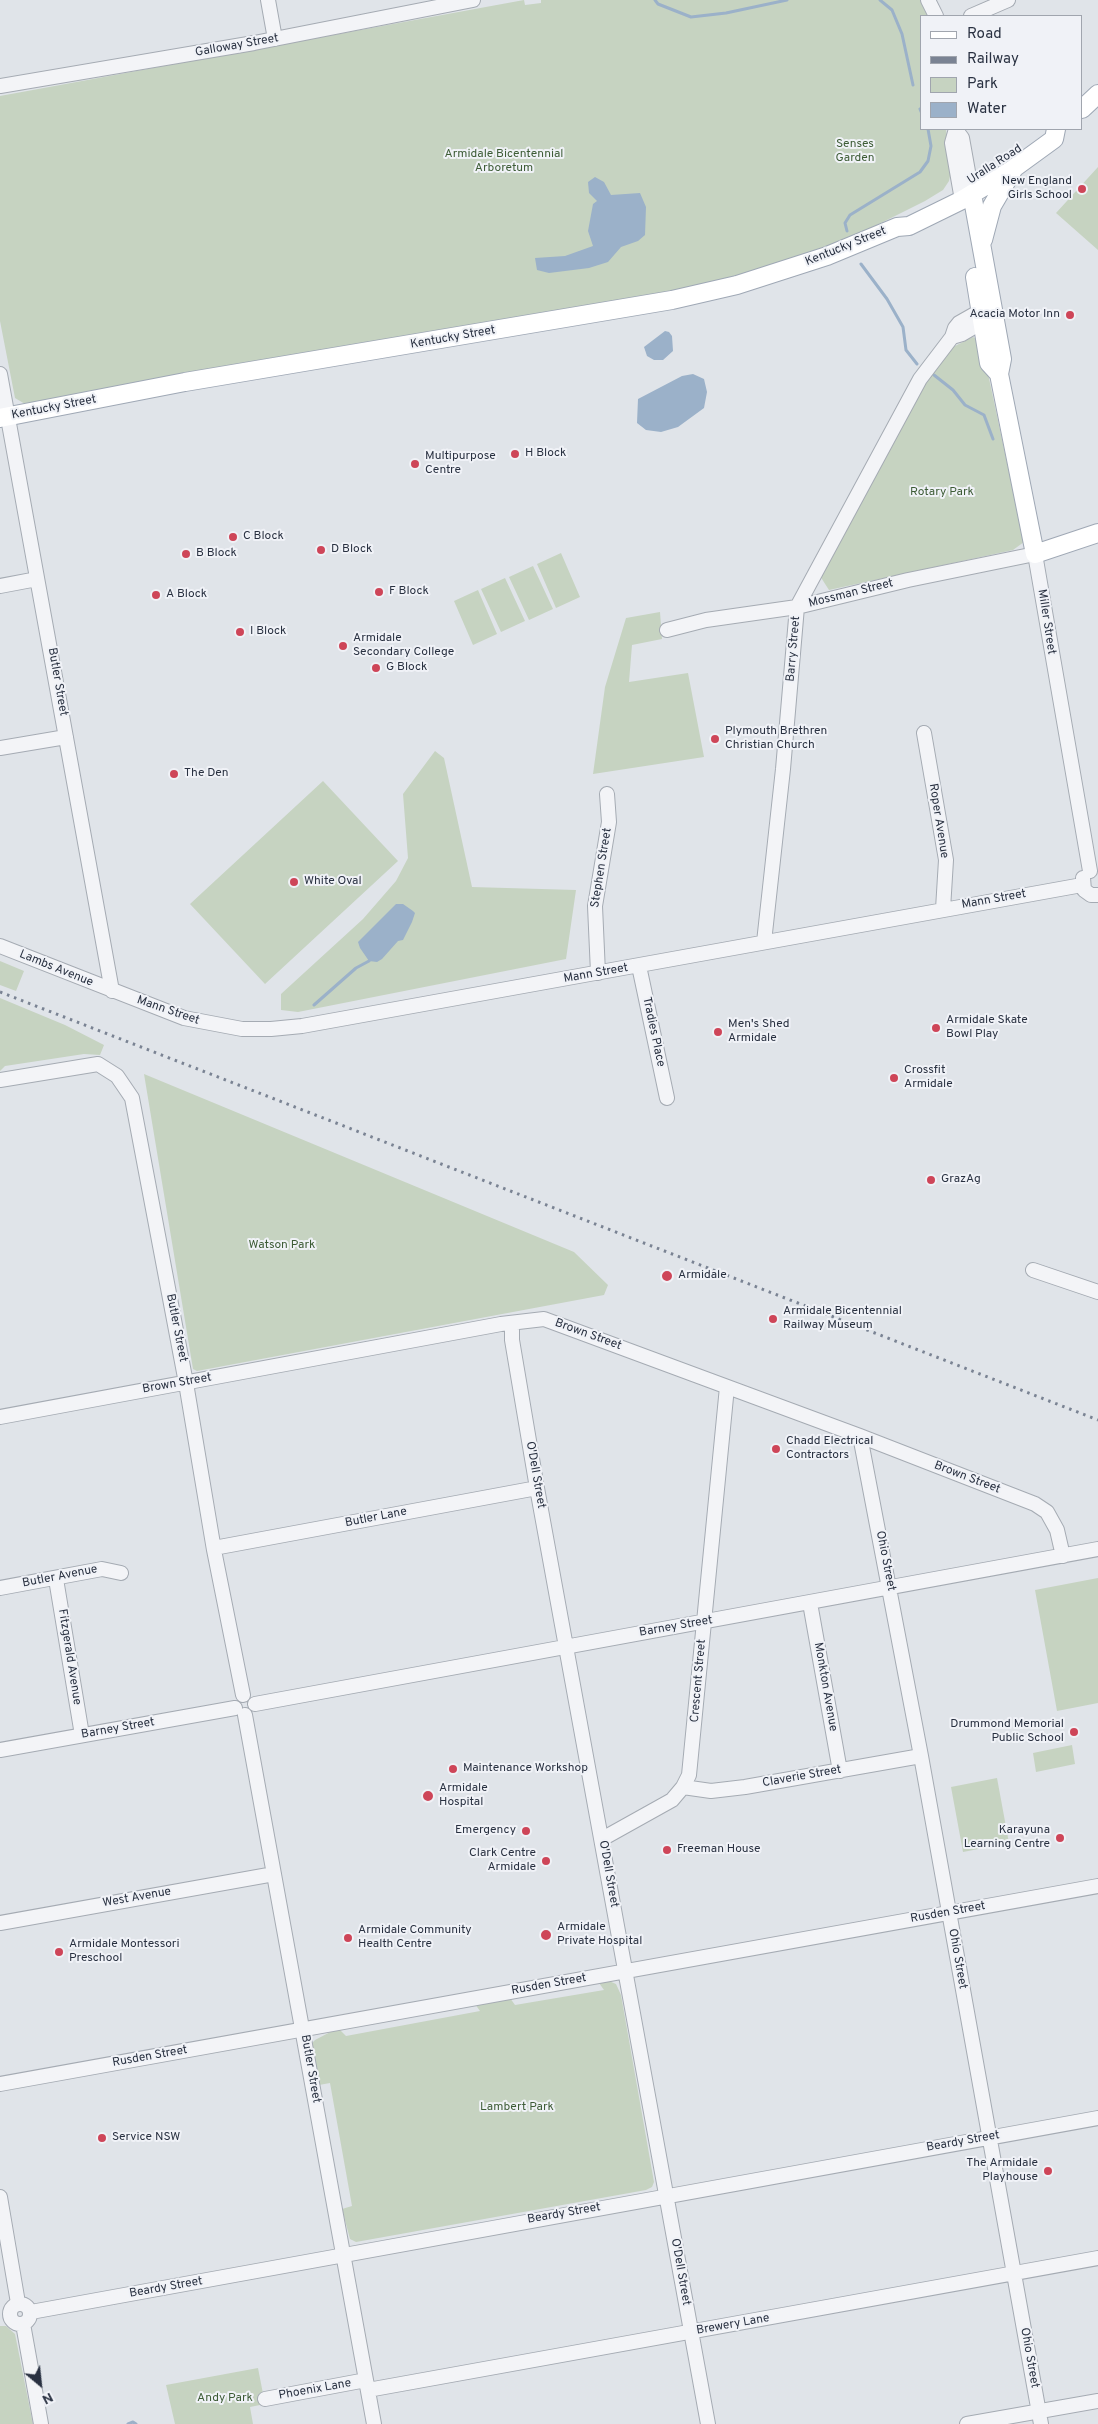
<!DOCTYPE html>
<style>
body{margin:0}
#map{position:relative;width:1098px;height:2424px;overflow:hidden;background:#e0e4e9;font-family:Overpass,sans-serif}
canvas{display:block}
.legend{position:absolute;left:920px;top:15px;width:162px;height:115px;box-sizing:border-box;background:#f0f2f7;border:1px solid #a0a5ae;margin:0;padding:6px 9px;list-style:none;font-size:15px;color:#293141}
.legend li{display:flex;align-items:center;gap:10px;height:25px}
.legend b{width:25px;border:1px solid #a0a5ae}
.north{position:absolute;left:15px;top:2359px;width:50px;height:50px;-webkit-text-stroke:4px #f0f2f7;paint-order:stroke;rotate:152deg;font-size:14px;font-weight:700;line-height:20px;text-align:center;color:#293141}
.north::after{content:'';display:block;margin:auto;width:18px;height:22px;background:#293141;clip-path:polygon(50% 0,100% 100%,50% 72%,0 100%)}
</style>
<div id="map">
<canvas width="1098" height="2424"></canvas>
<ul class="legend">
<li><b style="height:6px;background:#fff"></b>Road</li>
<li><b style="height:6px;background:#7a8393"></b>Railway</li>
<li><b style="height:14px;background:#c6d3c1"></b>Park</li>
<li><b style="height:14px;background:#9bb1c9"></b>Water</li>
</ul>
<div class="north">N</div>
</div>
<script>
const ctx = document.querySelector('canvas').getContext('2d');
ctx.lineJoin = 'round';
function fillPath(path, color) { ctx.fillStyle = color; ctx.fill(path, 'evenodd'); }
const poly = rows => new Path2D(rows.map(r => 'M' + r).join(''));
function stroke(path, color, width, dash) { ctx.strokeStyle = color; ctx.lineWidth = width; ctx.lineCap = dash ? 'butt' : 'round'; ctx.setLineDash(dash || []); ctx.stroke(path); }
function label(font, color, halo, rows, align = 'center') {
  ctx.font = font + ' Overpass,sans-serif'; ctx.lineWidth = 4; ctx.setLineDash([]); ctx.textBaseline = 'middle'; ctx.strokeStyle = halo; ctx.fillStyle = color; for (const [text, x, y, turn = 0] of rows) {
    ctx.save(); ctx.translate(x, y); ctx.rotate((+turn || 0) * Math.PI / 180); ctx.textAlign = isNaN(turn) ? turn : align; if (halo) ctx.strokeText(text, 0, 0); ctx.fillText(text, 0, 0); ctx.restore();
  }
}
fillPath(poly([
 [524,0,525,5,541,3,541,0,920,0,929,16,922,16,922,129,946,129,951,171,949,181,943,190,925,201,855,236,821,251,728,281,25,404,15,398,0,321,0,96],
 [1098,167,1098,250,1056,213],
 [973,337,981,341,1024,542,1013,550,829,590,820,576,923,382,953,347],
 [561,553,580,597,556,608,537,564],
 [533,566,553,609,529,620,509,577],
 [505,578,525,621,501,632,481,589],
 [478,590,497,634,473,645,454,601],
 [660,612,662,639,632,645,629,682,688,673,704,757,593,774,605,687,626,618],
 [435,751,444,758,472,887,576,890,566,959,298,1012,281,1010,281,994,363,919,396,881,408,858,403,794],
 [323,781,398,861,265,984,190,904],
 [0,961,24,971,16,991,0,985],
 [0,998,65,1025,104,1045,100,1055,84,1054,5,1066,0,1071],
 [144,1074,574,1252,608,1285,604,1295,197,1371,193,1369],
 [1098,1578,1098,1703,1057,1711,1035,1590],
 [1072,1745,1075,1764,1036,1772,1033,1753],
 [997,1778,1009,1843,963,1852,951,1787],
 [609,1981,616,1984,621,1995,654,2182,652,2187,646,2190,356,2242,350,2239,342,2209,352,2206,330,2083,319,2085,312,2043,315,2040,338,2028,346,2036,480,2011,475,2004,510,1998,515,2005,604,1990,599,1983],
 [0,2326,6,2326,15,2334,33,2424,0,2424],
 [258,2368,265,2404,250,2407,253,2424,175,2424,166,2385]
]), '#c6d3c1');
fillPath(poly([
 [595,177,604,182,611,195,640,193,646,207,645,235,638,241,621,247,608,262,589,268,549,273,537,270,535,258,565,256,593,246,588,231,593,204,597,201,589,193,588,182],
 [665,331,669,332,672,336,673,351,663,360,654,360,647,356,644,347],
 [693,374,704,379,707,392,704,408,678,427,661,432,646,430,637,423,638,399,682,376],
 [396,904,403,904,413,911,415,913,412,922,403,940,398,941,382,959,377,962,369,961,360,948,358,942]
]), '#9bb1c9');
stroke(poly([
 [655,0,658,4,691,17,726,13,787,0],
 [880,0,892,10,902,34,913,85],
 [920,109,922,114],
 [847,231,845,223,850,215,920,172,928,161,931,146,928,129],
 [861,264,887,299,903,327,906,350,917,364],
 [934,375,953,390,965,405,984,415,993,439],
 [314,1005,356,968,369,961],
 [128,2424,133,2422,136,2424]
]), '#9bb1c9', 3);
const minor = poly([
 [268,0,275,39],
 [928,0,936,16],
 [971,16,1008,0],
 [0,86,254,43,473,0],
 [956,129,952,143,962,200],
 [956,130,962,138,972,194],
 [952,337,962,334,991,317],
 [0,374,112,991],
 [0,586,37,579],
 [667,630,706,620,797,607,908,580,1035,554,1090,871],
 [924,733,946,860,943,909],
 [0,748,66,737],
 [1083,878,1084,890,1091,895,1098,895],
 [764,942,783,769,797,607,920,379,952,337,955,328,959,323,989,306],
 [0,946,184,1018,242,1029,271,1029,302,1026,1082,885],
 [639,966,667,1098],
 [598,973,595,906,609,822,607,794],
 [0,1080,98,1064,117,1076,132,1098,186,1383,214,1550,243,1695],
 [1033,1270,1098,1292],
 [512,1323,512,1340,537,1488,708,2424],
 [0,1417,501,1324,544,1319,860,1436,1035,1504,1047,1512,1057,1530,1063,1556],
 [860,1436,921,1756,1041,2424],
 [214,1548,537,1488],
 [56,1579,82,1735],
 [0,1588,102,1569,121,1573],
 [810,1603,840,1771],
 [255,1704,1098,1549],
 [245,1715,374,2424],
 [0,1750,235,1708],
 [683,1787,711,1791,745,1787,921,1756],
 [602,1839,672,1800,683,1787,689,1775,727,1387],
 [0,1923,274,1874],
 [0,2084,1098,1886],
 [0,2197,18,2303],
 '10 2314a10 10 0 1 1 20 0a10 10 0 1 1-20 0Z',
 [31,2312,1098,2118],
 [23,2324,41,2424],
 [368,2390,1098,2258],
 [265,2399,366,2380],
 [967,2424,1098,2401]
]);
const major = poly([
 [1082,109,1098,94],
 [972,194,1002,359,999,374,1035,554,1098,533],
 [983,240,992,206,1013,170],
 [975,277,989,363,999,374],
 [0,418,185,382,672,300,737,285,827,256,897,227,909,226,962,200,1010,171,1054,139,1056,129]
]);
stroke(minor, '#a5abb3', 16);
stroke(major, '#9fa8b5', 20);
stroke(minor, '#f3f4f7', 14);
stroke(major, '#fff', 18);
stroke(poly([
 [0,992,1098,1420]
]), '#7a8393', 3, [2.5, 5]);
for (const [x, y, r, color] of [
 [1082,189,5,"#ce4558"],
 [1070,315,5,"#ce4558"],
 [515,454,5,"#ce4558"],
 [415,464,5,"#ce4558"],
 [233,537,5,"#ce4558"],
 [321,550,5,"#ce4558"],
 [186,554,5,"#ce4558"],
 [379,592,5,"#ce4558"],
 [156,595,5,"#ce4558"],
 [240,632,5,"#ce4558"],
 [343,646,5,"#ce4558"],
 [376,668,5,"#ce4558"],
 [715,739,5,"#ce4558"],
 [174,774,5,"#ce4558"],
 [294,882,5,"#ce4558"],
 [936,1028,5,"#ce4558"],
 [718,1032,5,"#ce4558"],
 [894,1078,5,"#ce4558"],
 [931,1180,5,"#ce4558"],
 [667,1276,6,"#ce4558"],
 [773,1319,5,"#ce4558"],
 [776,1449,5,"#ce4558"],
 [1074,1732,5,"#ce4558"],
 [453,1769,5,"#ce4558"],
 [428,1796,6,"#ce4558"],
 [526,1831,5,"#ce4558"],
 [1060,1838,5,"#ce4558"],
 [667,1850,5,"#ce4558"],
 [546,1861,5,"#ce4558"],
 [546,1935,6,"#ce4558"],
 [348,1938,5,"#ce4558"],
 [59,1952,5,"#ce4558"],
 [102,2138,5,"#ce4558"],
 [1048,2171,5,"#ce4558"]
]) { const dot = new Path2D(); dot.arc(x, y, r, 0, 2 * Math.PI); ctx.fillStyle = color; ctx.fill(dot); stroke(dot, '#f0f2f7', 2); }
label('12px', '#293141', '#f0f2f7', [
 ["Galloway Street",237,46,-10],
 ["Uralla Road",995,165,-33],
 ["Kentucky Street",846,247,-22],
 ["Kentucky Street",453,338,-10],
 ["Kentucky Street",54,408,-11],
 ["Mossman Street",851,594,-14],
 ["Miller Street",1046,622,81],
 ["Barry Street",794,649,-85],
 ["Butler Street",57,682,80],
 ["Roper Avenue",938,821,81],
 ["Stephen Street",602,868,-81],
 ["Mann Street",994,900,-10],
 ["Lambs Avenue",56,969,22],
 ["Mann Street",596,974,-10],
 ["Mann Street",168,1011,19],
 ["Tradies Place",653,1032,78],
 ["Butler Street",176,1328,79],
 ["Brown Street",588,1335,20],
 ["Brown Street",177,1384,-10],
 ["O'Dell Street",535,1475,80],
 ["Brown Street",967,1478,21],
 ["Butler Lane",376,1518,-11],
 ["Ohio Street",885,1561,79],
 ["Butler Avenue",60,1577,-11],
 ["Barney Street",676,1627,-10],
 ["Fitzgerald Avenue",69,1657,81],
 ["Crescent Street",699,1681,-85],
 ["Monkton Avenue",825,1687,80],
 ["Barney Street",118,1729,-10],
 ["Claverie Street",802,1777,-10],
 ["O'Dell Street",608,1874,80],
 ["West Avenue",137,1898,-10],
 ["Rusden Street",948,1913,-10],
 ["Ohio Street",957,1959,80],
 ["Rusden Street",549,1985,-10],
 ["Rusden Street",150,2057,-10],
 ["Butler Street",310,2069,80],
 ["Beardy Street",963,2142,-10],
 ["Beardy Street",564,2214,-10],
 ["O'Dell Street",680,2272,80],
 ["Beardy Street",166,2288,-10],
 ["Brewery Lane",733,2325,-10],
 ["Ohio Street",1029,2358,80],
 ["Phoenix Lane",315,2390,-10]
]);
label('12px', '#3d5c36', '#f0f2f7', [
 ["Senses",855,145],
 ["Garden",855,159],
 ["Armidale Bicentennial",504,155],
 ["Arboretum",504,169],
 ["Rotary Park",942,493],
 ["Watson Park",282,1246],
 ["Lambert Park",517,2108],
 ["Andy Park",225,2399]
]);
label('12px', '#293141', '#f0f2f7', [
 ["New England",1072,182,"right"],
 ["Girls School",1072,196,"right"],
 ["Acacia Motor Inn",1060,315,"right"],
 ["H Block",525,454],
 ["Multipurpose",425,457],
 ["Centre",425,471],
 ["C Block",243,537],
 ["D Block",331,550],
 ["B Block",196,554],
 ["F Block",389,592],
 ["A Block",166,595],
 ["I Block",250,632],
 ["Armidale",353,639],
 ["Secondary College",353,653],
 ["G Block",386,668],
 ["Plymouth Brethren",725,732],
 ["Christian Church",725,746],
 ["The Den",184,774],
 ["White Oval",304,882],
 ["Armidale Skate",946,1021],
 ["Bowl Play",946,1035],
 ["Men's Shed",728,1025],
 ["Armidale",728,1039],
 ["Crossfit",904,1071],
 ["Armidale",904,1085],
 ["GrazAg",941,1180],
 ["Armidale",678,1276],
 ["Armidale Bicentennial",783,1312],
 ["Railway Museum",783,1326],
 ["Chadd Electrical",786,1442],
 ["Contractors",786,1456],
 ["Drummond Memorial",1064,1725,"right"],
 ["Public School",1064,1739,"right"],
 ["Maintenance Workshop",463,1769],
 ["Armidale",439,1789],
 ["Hospital",439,1803],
 ["Emergency",516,1831,"right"],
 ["Karayuna",1050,1831,"right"],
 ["Learning Centre",1050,1845,"right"],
 ["Freeman House",677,1850],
 ["Clark Centre",536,1854,"right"],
 ["Armidale",536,1868,"right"],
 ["Armidale",557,1928],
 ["Private Hospital",557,1942],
 ["Armidale Community",358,1931],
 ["Health Centre",358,1945],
 ["Armidale Montessori",69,1945],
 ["Preschool",69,1959],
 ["Service NSW",112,2138],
 ["The Armidale",1038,2164,"right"],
 ["Playhouse",1038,2178,"right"]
], 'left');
</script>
